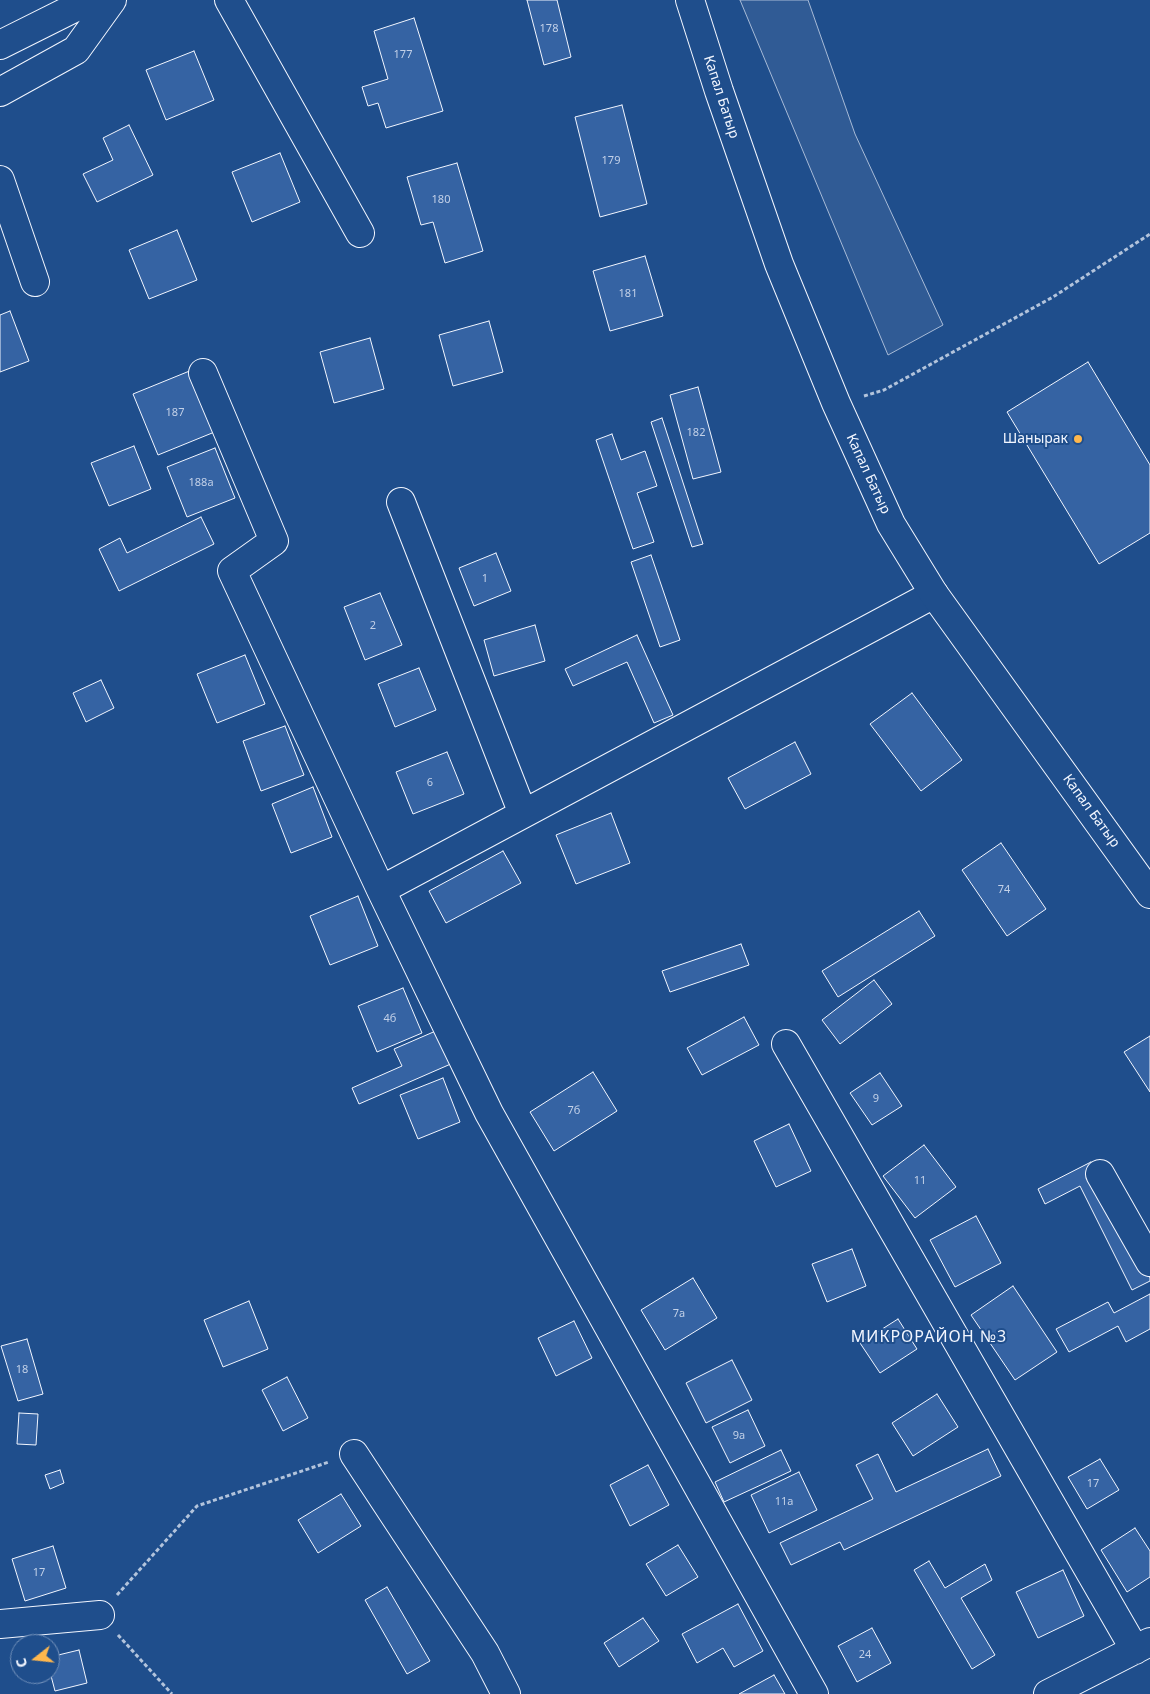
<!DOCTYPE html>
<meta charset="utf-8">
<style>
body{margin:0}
#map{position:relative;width:1150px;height:1694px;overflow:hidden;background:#1f4e8c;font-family:"Noto Sans",sans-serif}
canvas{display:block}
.north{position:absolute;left:10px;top:1634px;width:50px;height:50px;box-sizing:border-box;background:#1f4e8c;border:1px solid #7391ba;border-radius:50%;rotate:254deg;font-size:14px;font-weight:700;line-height:20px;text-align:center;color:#f2f6ff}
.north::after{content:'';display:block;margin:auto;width:18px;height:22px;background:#ffb74d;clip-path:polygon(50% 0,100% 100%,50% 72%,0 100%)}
</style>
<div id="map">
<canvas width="1150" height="1694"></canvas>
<div class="north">С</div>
</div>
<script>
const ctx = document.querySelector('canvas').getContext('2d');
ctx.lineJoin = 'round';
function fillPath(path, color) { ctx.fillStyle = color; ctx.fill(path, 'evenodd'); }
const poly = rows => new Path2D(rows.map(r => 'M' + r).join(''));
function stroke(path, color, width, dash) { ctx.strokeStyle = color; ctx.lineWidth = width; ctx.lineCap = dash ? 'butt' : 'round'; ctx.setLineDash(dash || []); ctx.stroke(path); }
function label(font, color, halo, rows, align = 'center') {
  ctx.font = font + ' "Noto Sans",sans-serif'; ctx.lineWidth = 4; ctx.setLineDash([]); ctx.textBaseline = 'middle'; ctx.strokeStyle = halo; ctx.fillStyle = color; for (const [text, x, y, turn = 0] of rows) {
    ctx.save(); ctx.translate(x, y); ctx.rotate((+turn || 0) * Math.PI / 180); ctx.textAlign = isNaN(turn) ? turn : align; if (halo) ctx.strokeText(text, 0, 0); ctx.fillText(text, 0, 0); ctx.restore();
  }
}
const built = poly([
 [740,0,808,0,855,134,943,325,888,355,740,0]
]);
fillPath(built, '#305b95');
stroke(built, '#a8bbd7', 1);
const building = poly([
 [527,0,557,0,571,57,544,65,527,0],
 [414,18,443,111,386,128,378,103,368,106,362,87,388,79,374,31,414,18],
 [194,51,214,100,166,120,146,70,194,51],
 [622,105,647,204,600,217,575,117,622,105],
 [129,125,153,175,97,202,83,174,113,160,103,138,129,125],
 [280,153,300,202,252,222,232,172,280,153],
 [457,163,483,251,445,263,433,222,421,225,407,177,457,163],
 [177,230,197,280,149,299,129,250,177,230],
 [645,256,663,316,610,331,593,271,645,256],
 [10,311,29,361,0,372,0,315,10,311],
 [489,321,503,372,453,386,439,335,489,321],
 [370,338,384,389,334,403,320,352,370,338],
 [1088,362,1150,465,1150,533,1099,564,1007,412,1088,362],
 [192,370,217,431,158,455,133,394,192,370],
 [698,387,721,472,693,479,670,395,698,387],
 [662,418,703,544,692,547,651,422,662,418],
 [612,434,621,460,645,451,657,486,637,493,654,542,633,549,596,440,612,434],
 [134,446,151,489,109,506,91,463,134,446],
 [215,448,235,498,187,517,167,467,215,448],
 [201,517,214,544,119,591,99,549,120,538,127,553,201,517],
 [496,553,511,591,474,606,459,568,496,553],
 [651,555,680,640,660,647,631,562,651,555],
 [380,593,402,645,365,660,344,607,380,593],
 [535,625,545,661,494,676,484,640,535,625],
 [637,635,673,715,654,723,627,662,573,686,565,669,637,635],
 [245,655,265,704,217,723,197,674,245,655],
 [419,668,436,710,395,727,378,684,419,668],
 [101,680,114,708,86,722,73,693,101,680],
 [912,693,962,760,921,791,870,724,912,693],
 [285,726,304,775,261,791,243,741,285,726],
 [795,742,811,774,745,809,728,778,795,742],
 [447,752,464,794,413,814,396,772,447,752],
 [313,787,332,837,291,853,272,804,313,787],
 [611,813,630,863,576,884,556,835,611,813],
 [1001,843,1046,909,1007,936,962,870,1001,843],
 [503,851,521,883,446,923,429,891,503,851],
 [358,896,378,946,330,965,310,916,358,896],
 [919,911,935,936,838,997,822,971,919,911],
 [741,944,749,965,670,992,662,971,741,944],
 [874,980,892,1004,840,1044,822,1020,874,980],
 [403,988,422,1033,377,1052,358,1006,403,988],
 [744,1017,759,1045,702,1075,687,1048,744,1017],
 [438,1030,453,1063,359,1104,352,1088,402,1066,394,1049,438,1030],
 [1150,1036,1150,1092,1124,1052,1150,1036],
 [593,1072,617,1111,554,1151,530,1112,593,1072],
 [880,1073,902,1106,872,1125,850,1093,880,1073],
 [443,1078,460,1122,418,1139,400,1095,443,1078],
 [789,1124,811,1171,776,1187,754,1141,789,1124],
 [924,1145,956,1187,915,1218,883,1176,924,1145],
 [1091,1162,1150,1278,1150,1281,1132,1290,1080,1186,1045,1204,1038,1189,1091,1162],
 [976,1216,1001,1263,955,1287,930,1240,976,1216],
 [852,1249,866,1286,827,1302,812,1264,852,1249],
 [693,1278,717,1318,665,1350,641,1310,693,1278],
 [1013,1286,1057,1352,1015,1380,971,1315,1013,1286],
 [1150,1294,1150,1329,1126,1342,1118,1326,1069,1352,1056,1329,1108,1302,1114,1313,1150,1294],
 [249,1301,268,1349,223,1367,204,1320,249,1301],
 [898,1319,917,1349,880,1373,860,1343,898,1319],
 [574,1321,592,1358,556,1376,538,1338,574,1321],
 [27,1339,43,1394,18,1401,1,1346,27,1339],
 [732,1360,752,1400,706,1423,686,1383,732,1360],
 [287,1377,308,1418,283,1431,262,1390,287,1377],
 [937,1394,958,1427,913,1456,892,1423,937,1394],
 [748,1410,765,1446,730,1463,712,1427,748,1410],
 [19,1413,38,1414,36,1445,17,1444,19,1413],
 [988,1449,1001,1476,844,1550,840,1542,791,1565,780,1543,873,1499,856,1465,878,1454,896,1492,988,1449],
 [781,1450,791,1471,724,1502,715,1482,781,1450],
 [1100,1459,1119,1490,1087,1509,1068,1477,1100,1459],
 [648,1465,669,1505,630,1526,610,1485,648,1465],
 [60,1470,64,1483,50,1489,45,1475,60,1470],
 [799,1472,817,1510,769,1533,751,1495,799,1472],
 [341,1494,361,1526,318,1553,298,1520,341,1494],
 [1135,1528,1150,1551,1150,1577,1127,1592,1101,1550,1135,1528],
 [678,1545,698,1577,666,1596,646,1564,678,1545],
 [53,1546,66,1588,25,1601,12,1559,53,1546],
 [929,1561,945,1588,985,1564,992,1580,961,1598,995,1655,972,1669,914,1570,929,1561],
 [1063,1570,1084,1616,1038,1638,1016,1592,1063,1570],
 [387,1587,430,1661,407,1674,365,1600,387,1587],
 [738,1604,763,1651,734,1667,723,1648,697,1663,682,1634,738,1604],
 [643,1618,659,1641,619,1667,604,1643,643,1618],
 [872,1628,891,1663,857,1682,838,1646,872,1628],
 [79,1650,87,1683,55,1691,50,1672,50,1657,79,1650],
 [774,1675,785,1694,739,1694,774,1675]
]);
fillPath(building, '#3563a3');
stroke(building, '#f2f6ff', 1);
const minor = poly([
 [229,0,360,233],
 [0,45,90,0],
 [0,92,76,50,112,0],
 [0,180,35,282],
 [203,373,274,541,232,571,381,890,489,1113,814,1694],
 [401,502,523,814],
 [381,890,934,594],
 [786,1044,1135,1650],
 [1100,1174,1150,1262],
 [354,1454,485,1653,506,1694],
 [0,1624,100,1615],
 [1048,1694,1150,1642]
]);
const major = poly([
 [690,0,719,91,779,264,836,403,891,524,934,594,1150,894]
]);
stroke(minor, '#f2f6ff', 30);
stroke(major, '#f2f6ff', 30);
stroke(poly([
 [864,396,884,390,1053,297,1150,234],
 [117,1595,197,1506,329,1462],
 [118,1635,172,1694]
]), '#b3c4dc', 3, [4, 2.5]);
stroke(minor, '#1f4e8c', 28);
stroke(major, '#1f4e8c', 28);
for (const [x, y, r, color] of [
 [1078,439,5,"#ffb74d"]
]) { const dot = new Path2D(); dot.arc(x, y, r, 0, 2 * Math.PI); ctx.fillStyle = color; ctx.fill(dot); stroke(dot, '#1f4e8c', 2); }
label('11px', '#c3d1e8', null, [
 ["178",549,29],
 ["177",403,55],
 ["179",611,161],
 ["180",441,200],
 ["181",628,294],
 ["187",175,413],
 ["182",696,433],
 ["188а",201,483],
 ["1",485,579],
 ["2",373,626],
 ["6",430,783],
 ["74",1004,890],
 ["4б",390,1019],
 ["9",876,1099],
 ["7б",574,1111],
 ["11",920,1181],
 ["7а",679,1314],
 ["18",22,1370],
 ["9а",739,1436],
 ["17",1093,1484],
 ["11а",784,1502],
 ["17",39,1573],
 ["24",865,1655]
]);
label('14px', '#f2f6ff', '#1f4e8c', [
 ["Капал Батыр",721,97,72],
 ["Капал Батыр",868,474,65],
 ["Капал Батыр",1091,811,54]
]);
label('14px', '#f2f6ff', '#1f4e8c', [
 ["Шанырак",1068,439]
], 'right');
ctx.letterSpacing = '1px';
label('16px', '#f2f6ff', '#1f4e8c', [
 ["МИКРОРАЙОН №3",929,1337]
]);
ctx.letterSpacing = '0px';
</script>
